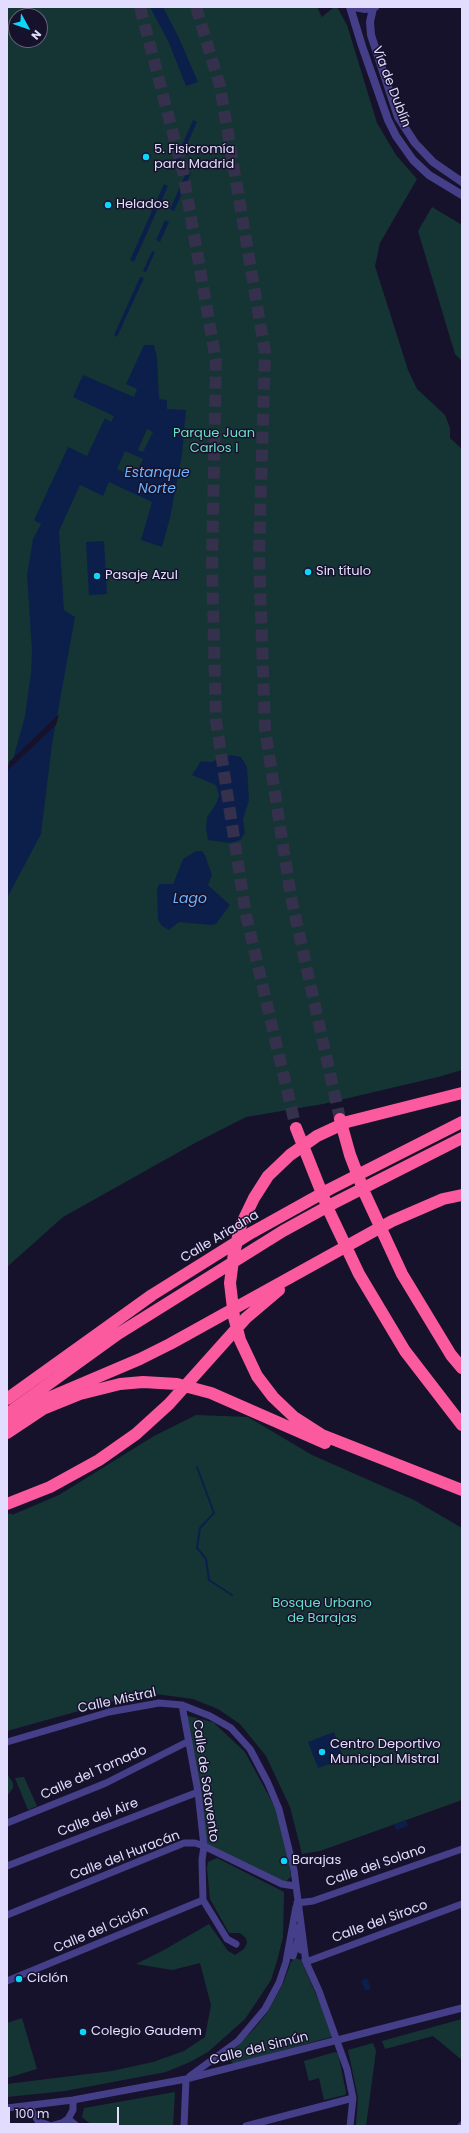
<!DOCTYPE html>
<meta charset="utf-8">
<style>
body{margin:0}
#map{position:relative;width:469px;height:2133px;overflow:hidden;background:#17122b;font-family:Poppins,sans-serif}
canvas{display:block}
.frame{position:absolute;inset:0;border:8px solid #e2ddfe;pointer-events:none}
.north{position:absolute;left:8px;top:8px;width:40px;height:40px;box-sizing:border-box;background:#17122b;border:1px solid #68637f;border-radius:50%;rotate:130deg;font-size:11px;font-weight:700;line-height:16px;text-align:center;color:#e2ddfe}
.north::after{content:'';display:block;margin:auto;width:14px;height:18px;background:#0cd6fb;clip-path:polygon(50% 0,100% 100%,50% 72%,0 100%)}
.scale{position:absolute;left:8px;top:2107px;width:111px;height:18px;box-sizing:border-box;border:2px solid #e2ddfe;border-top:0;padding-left:5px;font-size:12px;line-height:14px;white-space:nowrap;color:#e2ddfe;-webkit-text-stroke:3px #17122b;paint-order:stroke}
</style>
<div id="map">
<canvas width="469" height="2133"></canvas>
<div class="frame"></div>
<div class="north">N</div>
<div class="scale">100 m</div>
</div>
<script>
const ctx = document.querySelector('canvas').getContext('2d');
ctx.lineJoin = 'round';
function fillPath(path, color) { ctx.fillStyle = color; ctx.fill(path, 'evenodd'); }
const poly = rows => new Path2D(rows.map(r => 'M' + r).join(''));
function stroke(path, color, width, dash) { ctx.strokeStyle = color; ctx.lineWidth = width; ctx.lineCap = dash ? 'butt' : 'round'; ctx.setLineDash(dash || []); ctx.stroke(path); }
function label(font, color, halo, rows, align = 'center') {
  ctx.font = font + ' Poppins,sans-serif'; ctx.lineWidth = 3; ctx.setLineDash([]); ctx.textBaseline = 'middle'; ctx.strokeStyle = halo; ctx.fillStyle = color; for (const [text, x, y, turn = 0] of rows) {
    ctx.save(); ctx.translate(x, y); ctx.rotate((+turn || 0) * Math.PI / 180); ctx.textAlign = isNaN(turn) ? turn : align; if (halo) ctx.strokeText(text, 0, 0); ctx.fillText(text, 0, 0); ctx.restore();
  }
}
fillPath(poly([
 [7,7,317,7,322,17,334,7,337,7,347,25,377,123,396,155,417,179,380,243,375,266,408,370,417,389,445,415,450,428,450,438,462,449,462,1070,438,1077,323,1104,246,1117,195,1143,63,1217,7,1267],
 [16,16,40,16,40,40,16,40],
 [432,207,462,225,462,361,455,354,418,231],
 [196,1415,248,1417,312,1455,414,1500,462,1528,462,1800,320,1851,302,1854,290,1807,266,1756,240,1724,218,1709,193,1699,156,1694,122,1699,7,1731,7,1515,11,1513,12,1515,59,1495,154,1436],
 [184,1715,213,1722,245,1752,277,1811,288,1856,291,1877,285,1882,204,1846],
 [7,1774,13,1783,13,1788,7,1796],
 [24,1777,37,1806,28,1810,15,1778],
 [217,1858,284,1892,283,1937,277,1961,271,1980,245,2019,208,2052,190,2062,166,2072,65,2091,7,2097,7,2084,112,2071,153,2062,184,2051,205,2037,211,2005,200,1963,172,1970,136,1964,164,1950,209,1924,228,1951,235,1955,244,1949,247,1943,246,1938,240,1933,229,1933,210,1899,207,1868,208,1862],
 [295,1958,301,1960,320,2004,332,2035,331,2037,234,2064,229,2059,229,2054,254,2029,267,2013,283,1984,291,1962],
 [22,2018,37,2069,7,2078,7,2023],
 [462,2019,462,2060,433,2036,385,2049,382,2041],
 [373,2043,376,2051,366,2126,356,2126,358,2098,348,2050],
 [335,2052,338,2053,346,2092,345,2095,324,2100,319,2078,309,2081,304,2061],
 [175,2092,173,2126,93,2126,82,2117,84,2108]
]), '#153535');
fillPath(poly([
 [150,7,163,7,179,38,198,82,186,86,169,43],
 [193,120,197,122,179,163,175,161],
 [187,171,191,173,174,211,170,209],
 [164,184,168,186,134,262,130,260],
 [165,220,169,222,160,242,156,240],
 [152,251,155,252,146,272,143,271],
 [140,277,144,278,117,337,114,335],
 [144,345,154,345,157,357,159,399,167,400,167,409,186,410,182,455,170,518,162,547,141,540,152,502,109,482,103,496,80,485,59,531,64,610,75,617,52,744,41,834,7,898,7,772,14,756,25,716,31,673,32,651,27,575,33,539,41,524,34,520,68,447,87,456,105,418,111,422,114,416,73,397,83,375,134,397,137,389,126,384],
 [147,429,153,432,143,452,138,450],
 [125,451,143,459,135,477,117,469],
 [104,541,107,594,89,595,86,542],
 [231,755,241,757,247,767,249,800,243,820,245,833,240,840,230,843,208,840,206,829,207,817,216,804,219,795,216,785,192,775,201,761,211,762],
 [196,851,202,851,205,855,212,875,208,885,230,905,216,924,211,925,179,922,169,930,162,926,158,920,157,890,159,884,173,884,183,859],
 [334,1732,344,1759,318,1768,308,1742],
 [406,1820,408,1826,396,1830,394,1825],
 [367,1978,371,1989,366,1991,361,1981]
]), '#0c1f4a');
fillPath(poly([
 [59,714,56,725,7,771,9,762]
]), '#17122b');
stroke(poly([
 [197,1467,214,1513,200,1528,197,1548,206,1559,209,1580,232,1595]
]), '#0c1f4a', 2);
stroke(poly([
 [140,7,183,172,216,361,212,566,216,721,246,915,296,1128],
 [196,7,220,86,265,352,259,555,265,729,291,897,340,1119]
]), '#35304b', 12, [12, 6]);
stroke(poly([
 [182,1705,198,1792,204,1846,202,1860,203,1900,227,1939,236,1944],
 [7,1742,109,1712,159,1703,182,1705,210,1716,231,1728,250,1749,268,1783,279,1809,294,1870,306,1962],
 [7,1823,106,1783,189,1741],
 [7,1866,198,1792],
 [297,1903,313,1901,462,1849],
 [7,1915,184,1843,195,1843,204,1846,282,1884,295,1886],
 [295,1927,301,1950],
 [293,1956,298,1939],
 [305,1960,319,1991,347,2069,353,2098,350,2126],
 [306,1962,462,1904],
 [7,1981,203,1900],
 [190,2076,238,2041,265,2009,279,1983,286,1962,296,1907],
 [29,2106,38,2121,51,2126,62,2123,68,2119,73,2110,73,2100],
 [7,2108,73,2100,186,2079,462,2008],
 [68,2119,77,2126],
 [184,2126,186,2079],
 [246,2126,353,2098],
 [461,2126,462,2125]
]), '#453e89', 7);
stroke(poly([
 [350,7,362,46,388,120,396,136,413,160,429,175,462,195],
 [354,7,365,9,375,7],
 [373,8,370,22,371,35,398,117,415,143,433,162,462,182]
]), '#453e89', 8);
stroke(poly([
 [462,1093,347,1122,317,1136,290,1155,268,1176,254,1198,241,1225,234,1253,230,1283,234,1317,240,1340,257,1376,273,1397,294,1417,322,1435,462,1490],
 [340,1119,350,1155,365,1194,402,1274,451,1355,462,1368],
 [296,1128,329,1211,359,1274,405,1351,462,1425],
 [7,1399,152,1295,251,1233,330,1189,462,1122],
 [7,1414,118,1334,283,1231,334,1203,462,1138],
 [7,1424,46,1399,140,1359,170,1344,392,1221,443,1199,462,1195],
 [7,1433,43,1409,80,1394,120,1384,143,1382,177,1384,211,1393,325,1443],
 [7,1504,50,1487,99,1460,136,1434,169,1404,246,1318,279,1290]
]), '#fc5a9f', 12);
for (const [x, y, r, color] of [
 [146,157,4,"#0cd6fb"],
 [108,205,4,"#0cd6fb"],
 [308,572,4,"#0cd6fb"],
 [97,576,4,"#0cd6fb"],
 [322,1752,4,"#0cd6fb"],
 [284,1861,4,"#0cd6fb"],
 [19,1979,4,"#0cd6fb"],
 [83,2032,4,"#0cd6fb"]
]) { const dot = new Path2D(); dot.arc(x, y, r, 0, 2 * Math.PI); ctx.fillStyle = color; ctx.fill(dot); stroke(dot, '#17122b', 1.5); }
label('13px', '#e2ddfe', '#17122b', [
 ["Vía de Dublín",391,87,69],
 ["Calle Ariadna",220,1237,-31],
 ["Calle Mistral",117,1701,-12],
 ["Calle del Tornado",94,1773,-24],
 ["Calle de Sotavento",205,1781,82],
 ["Calle del Aire",98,1818,-21],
 ["Calle del Huracán",125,1856,-21],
 ["Calle del Solano",376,1866,-19],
 ["Calle del Siroco",380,1922,-20],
 ["Calle del Ciclón",101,1930,-23],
 ["Calle del Simún",259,2049,-14]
]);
label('13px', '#e2ddfe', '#17122b', [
 ["5. Fisicromía",154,150],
 ["para Madrid",154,165],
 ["Helados",116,205],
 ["Sin título",316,572],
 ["Pasaje Azul",105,576],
 ["Centro Deportivo",330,1745],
 ["Municipal Mistral",330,1760],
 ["Barajas",292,1861],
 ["Ciclón",27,1979],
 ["Colegio Gaudem",91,2032]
], 'left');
label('13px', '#68dfc8', '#17122b', [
 ["Parque Juan",214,434],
 ["Carlos I",214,449],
 ["Bosque Urbano",322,1604],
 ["de Barajas",322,1619]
]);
label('italic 14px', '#6cb2fd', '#17122b', [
 ["Estanque",157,473],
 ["Norte",157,489],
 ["Lago",190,899]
]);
</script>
